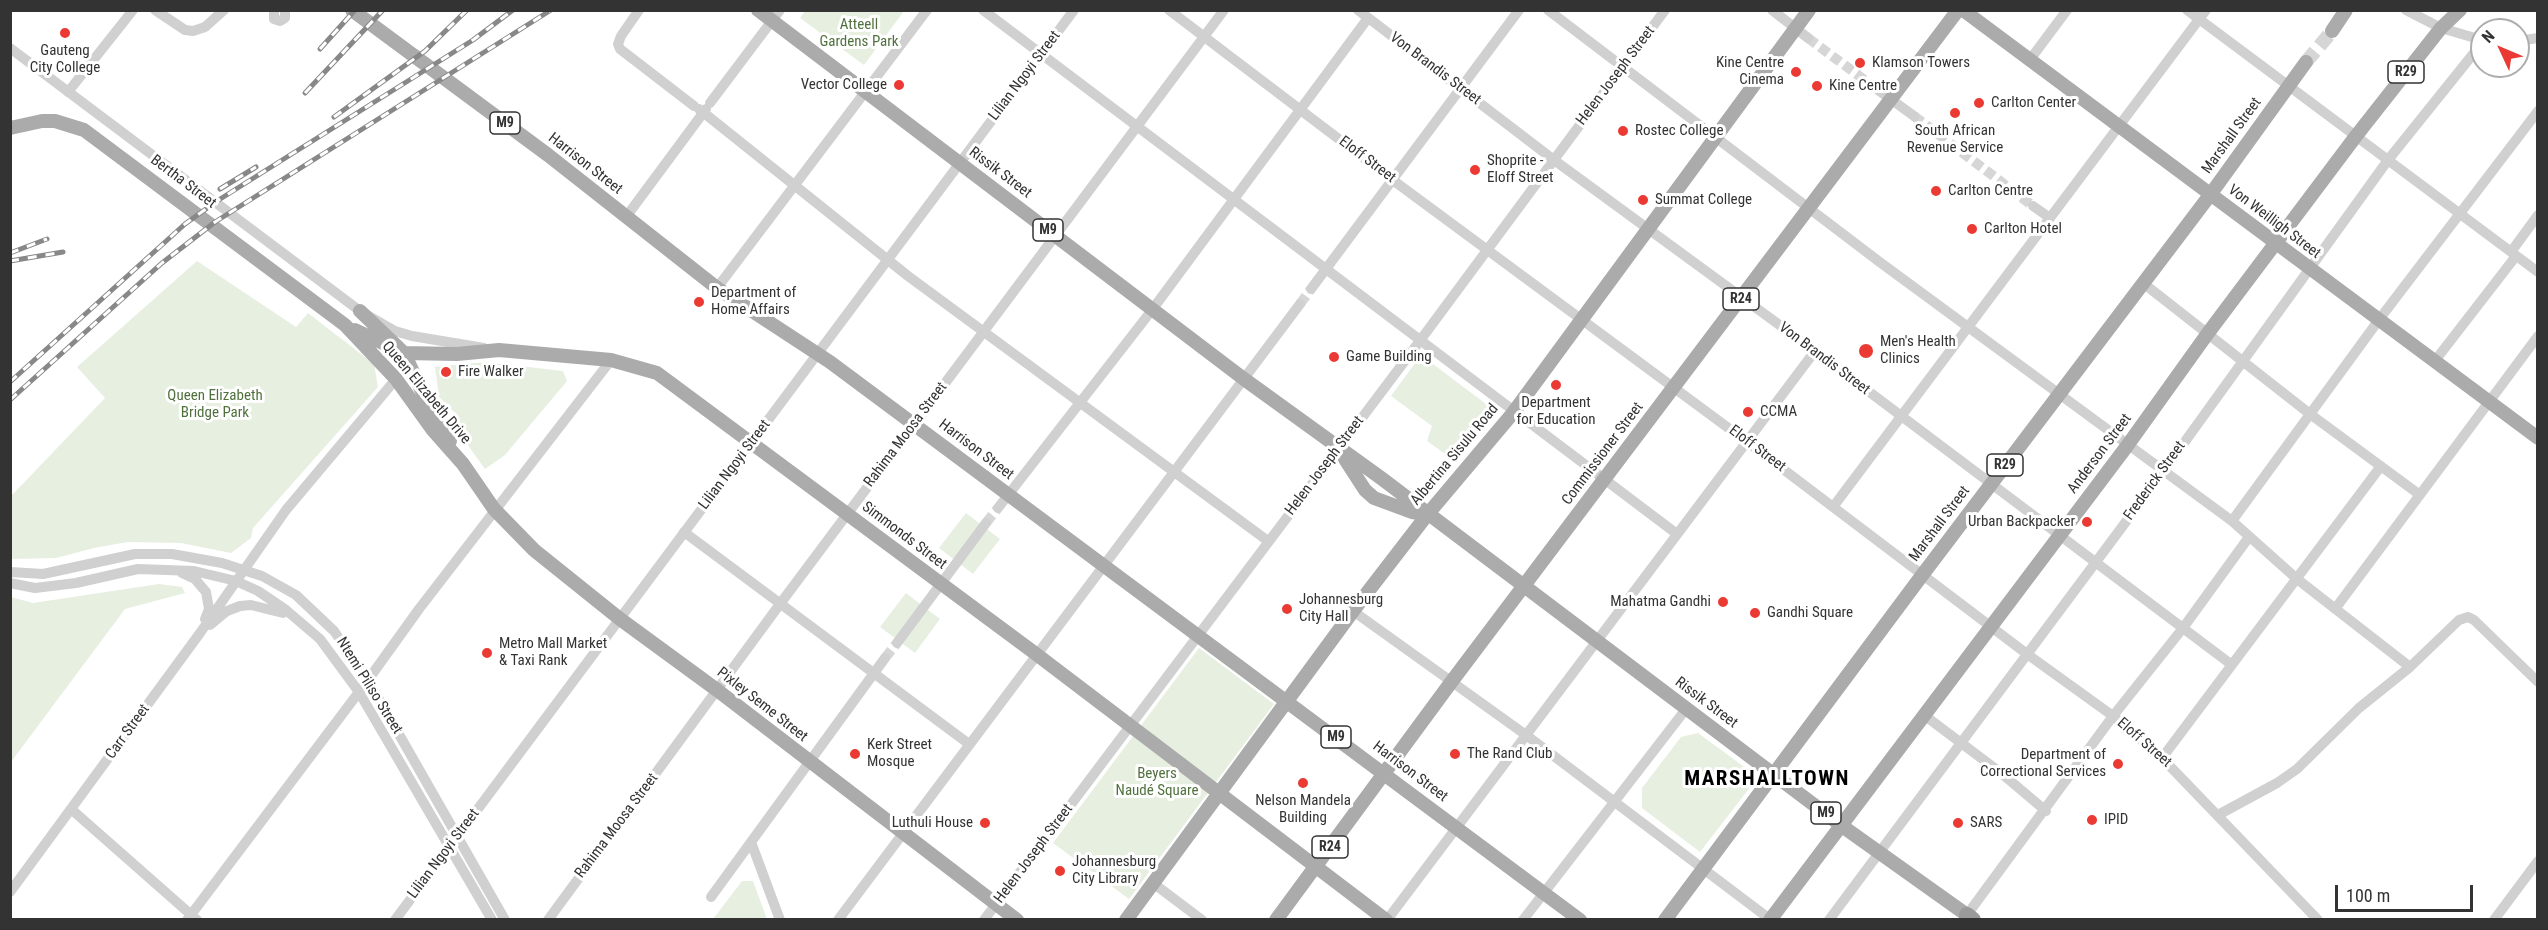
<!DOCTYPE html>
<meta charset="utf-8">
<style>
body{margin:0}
#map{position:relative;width:2548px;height:930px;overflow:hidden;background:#fff;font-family:"Roboto Condensed",sans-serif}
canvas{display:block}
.frame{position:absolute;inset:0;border:12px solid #333;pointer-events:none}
.north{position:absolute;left:2470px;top:18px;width:60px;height:60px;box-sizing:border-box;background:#fff;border:2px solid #adadad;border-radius:50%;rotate:314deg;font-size:16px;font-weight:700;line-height:24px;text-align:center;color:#333}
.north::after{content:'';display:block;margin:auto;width:21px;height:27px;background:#eb3a33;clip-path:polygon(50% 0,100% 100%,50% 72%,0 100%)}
.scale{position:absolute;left:2335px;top:885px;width:138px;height:27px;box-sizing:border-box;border:3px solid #333;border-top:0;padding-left:8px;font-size:18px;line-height:21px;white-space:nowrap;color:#333;-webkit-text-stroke:4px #fff;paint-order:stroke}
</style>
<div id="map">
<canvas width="2548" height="930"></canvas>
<div class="frame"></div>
<div class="north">N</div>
<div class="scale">100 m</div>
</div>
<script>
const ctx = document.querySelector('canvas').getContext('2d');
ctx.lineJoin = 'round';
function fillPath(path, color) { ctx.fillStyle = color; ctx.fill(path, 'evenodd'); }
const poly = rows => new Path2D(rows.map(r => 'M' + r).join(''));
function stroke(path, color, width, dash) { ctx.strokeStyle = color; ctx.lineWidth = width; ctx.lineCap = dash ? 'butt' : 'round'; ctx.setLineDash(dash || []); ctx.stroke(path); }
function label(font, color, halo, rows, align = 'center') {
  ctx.font = font + ' "Roboto Condensed",sans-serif'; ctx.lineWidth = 6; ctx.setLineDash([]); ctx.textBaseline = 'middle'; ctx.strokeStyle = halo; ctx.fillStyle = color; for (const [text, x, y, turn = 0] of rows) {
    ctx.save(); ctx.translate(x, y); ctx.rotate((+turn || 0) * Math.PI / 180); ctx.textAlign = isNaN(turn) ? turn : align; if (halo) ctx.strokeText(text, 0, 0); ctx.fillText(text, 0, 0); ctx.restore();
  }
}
fillPath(poly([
 [805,11,805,10,904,11,864,65,800,18],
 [197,261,296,327,308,313,374,364,378,387,253,528,251,538,231,553,181,543,128,542,94,548,56,558,11,559,10,493,13,494,105,398,77,367],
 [1421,355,1494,410,1455,461,1427,441,1432,426,1391,396],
 [486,362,563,371,567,381,505,455,485,469,451,422,456,414,439,397,435,367],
 [966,513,1000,539,973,574,939,548],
 [159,584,182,587,185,593,125,609,11,762,11,597,33,603],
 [906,593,940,619,915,653,880,627],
 [1199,648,1274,704,1129,899,1053,843],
 [1698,733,1758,777,1700,852,1642,808,1642,788,1681,737],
 [742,881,753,881,767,919,713,919]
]), '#e7efe1');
stroke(poly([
 [1808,38,1878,90],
 [1914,116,2033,206],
 [1300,304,1311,289],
 [986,523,998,508],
 [885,658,897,643]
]), '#d6d6d6', 10, [10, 5]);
stroke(poly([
 [2306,62,2332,31]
]), '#d6d6d6', 14, [14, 7]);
stroke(poly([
 [155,10,185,30,193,31,205,27,224,10],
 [274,10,274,19,280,21,285,18,285,10],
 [639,10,621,36,618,44,620,49,694,106],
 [983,10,1677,534],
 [1169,10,1394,181,1746,441,2027,654,2113,716,2162,758,2318,920],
 [1358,10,1554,160,1815,351,2232,665],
 [1548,10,1881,263,2232,521,2297,579,2410,667],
 [1772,10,1808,38],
 [2187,10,2538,272],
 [2406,10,2441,28,2482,40],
 [2518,41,2538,38],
 [10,48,360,311,395,331,412,336,484,348],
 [2029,61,2067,10],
 [1878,90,1914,116],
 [68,92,133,10],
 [710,103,780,10],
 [699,109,908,276,1268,541],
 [2033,206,2050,218],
 [626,217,706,109],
 [2511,252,2538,215],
 [2143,283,2310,414,2420,495],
 [717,288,927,10],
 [1311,289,1519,10],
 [2434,362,2516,256],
 [1833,507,2206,10],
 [998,508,1152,310,1368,18],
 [2232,521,2378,321,2538,111],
 [684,532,969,744],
 [10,572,43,574,135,554,172,554,222,563,262,576,296,595,334,631,368,680,505,920],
 [182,573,195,579,206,592,209,609,205,619],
 [10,583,35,588,76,583,138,569,194,571,236,581,258,591,286,610,320,639,359,692,492,920],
 [2335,609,2538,336],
 [1353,611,1526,735,1771,920],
 [210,625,227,611,240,606,251,605,283,613],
 [897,643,986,523],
 [1924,715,2001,773,2046,811],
 [2162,758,2381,466],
 [71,809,197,920],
 [2218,815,2277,783,2297,769,2359,708,2410,667,2459,620,2468,617,2474,620,2538,682],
 [751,842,780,920],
 [1153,883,1202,920],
 [10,892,200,633,286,510,396,379],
 [711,897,885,658],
 [1964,919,2113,716,2183,628,2249,537],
 [187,920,368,680,419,609,611,360],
 [395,920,1074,10],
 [548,920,780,604,1224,10],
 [838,920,1300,304],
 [984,920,1419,342,1665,10],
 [1387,920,1815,351],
 [1523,920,1686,709],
 [1829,920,2163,472,2388,160,2482,43],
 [2494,920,2538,861]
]), '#d0d0d0', 10);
stroke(poly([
 [352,10,548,155,717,288,830,362,1580,920],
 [758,10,1244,379,1381,478,1842,826,1967,915],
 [1963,10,2538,438],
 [2332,31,2346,10],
 [10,128,42,121,55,121,84,130,345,325,396,379,432,429,463,464,494,509,534,550,620,619,717,690,1017,920],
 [360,311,404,353,429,406,450,441],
 [355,330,404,353,457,354,499,350,611,360,657,373,1036,654,1386,920],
 [1343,456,1365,490,1374,498,1412,512,1425,514],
 [1126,920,1353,611,1427,515,1513,413,1809,10],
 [1276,920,1452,681,1958,10],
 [1665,920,1923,574,2210,195,2306,62],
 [1770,920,2127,446,2208,333,2356,136,2441,28,2460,10]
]), '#ababab', 14);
stroke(poly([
 [1967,915,1973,920]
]), '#9a9a9a', 16);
const rail = poly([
 [320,49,355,10],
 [305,93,383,10],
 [334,117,425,51,467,10],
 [220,189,256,167],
 [10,253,47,239],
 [10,261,63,252],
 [10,382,185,224,217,201,473,40,513,10],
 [10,400,162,263,215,222,551,10]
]);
stroke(rail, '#888', 5);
stroke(rail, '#fff', 3, [9]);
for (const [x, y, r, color] of [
 [65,33,6,"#eb3a33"],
 [1860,63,6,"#eb3a33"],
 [1796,72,6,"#eb3a33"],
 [899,85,6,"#eb3a33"],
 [1817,86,6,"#eb3a33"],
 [1979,103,6,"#eb3a33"],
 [1955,113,6,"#eb3a33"],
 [1623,131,6,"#eb3a33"],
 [1475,170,6,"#eb3a33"],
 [1936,191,6,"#eb3a33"],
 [1643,200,6,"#eb3a33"],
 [1972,229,6,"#eb3a33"],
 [699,302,6,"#eb3a33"],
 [1866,351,8,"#eb3a33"],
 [1334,357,6,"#eb3a33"],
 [446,372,6,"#eb3a33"],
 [1556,385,6,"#eb3a33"],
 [1748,412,6,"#eb3a33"],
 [2087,522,6,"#eb3a33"],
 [1723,602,6,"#eb3a33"],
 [1287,609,6,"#eb3a33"],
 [1755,613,6,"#eb3a33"],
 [487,653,6,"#eb3a33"],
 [855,754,6,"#eb3a33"],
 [1455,754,6,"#eb3a33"],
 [2118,764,6,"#eb3a33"],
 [1303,783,6,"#eb3a33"],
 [2092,820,6,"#eb3a33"],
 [985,823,6,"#eb3a33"],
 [1958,823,6,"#eb3a33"],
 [1060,871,6,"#eb3a33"]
]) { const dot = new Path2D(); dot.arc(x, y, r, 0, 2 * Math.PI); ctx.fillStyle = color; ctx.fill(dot); stroke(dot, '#fff', 2); }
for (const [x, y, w] of [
 [2406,72,36],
 [505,123,30],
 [1048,230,30],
 [1741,299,36],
 [2005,465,36],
 [1336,737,30],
 [1826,813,30],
 [1330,847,36]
]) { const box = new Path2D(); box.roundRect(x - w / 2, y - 11, w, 22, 4.5); ctx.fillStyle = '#fff'; ctx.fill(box); stroke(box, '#333', 1.5); }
label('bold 14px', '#333', null, [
 ["R29",2406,72],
 ["M9",505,123],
 ["M9",1048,230],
 ["R24",1741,299],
 ["R29",2005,465],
 ["M9",1336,737],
 ["M9",1826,813],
 ["R24",1330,847]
]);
label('15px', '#50713d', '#fff', [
 ["Atteell",859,25],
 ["Gardens Park",859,42],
 ["Queen Elizabeth",215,396],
 ["Bridge Park",215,413],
 ["Beyers",1157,774],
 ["Naudé Square",1157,791]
]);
label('15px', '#333', '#fff', [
 ["Gauteng",65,51,"center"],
 ["City College",65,68,"center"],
 ["Kine Centre",1784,63,"right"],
 ["Cinema",1784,80,"right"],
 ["Klamson Towers",1872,63],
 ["Vector College",887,85,"right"],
 ["Kine Centre",1829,86],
 ["Carlton Center",1991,103],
 ["Rostec College",1635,131],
 ["South African",1955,131,"center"],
 ["Revenue Service",1955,148,"center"],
 ["Shoprite -",1487,161],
 ["Eloff Street",1487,178],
 ["Carlton Centre",1948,191],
 ["Summat College",1655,200],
 ["Carlton Hotel",1984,229],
 ["Department of",711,293],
 ["Home Affairs",711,310],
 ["Men's Health",1880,342],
 ["Clinics",1880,359],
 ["Game Building",1346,357],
 ["Fire Walker",458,372],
 ["Department",1556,403,"center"],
 ["for Education",1556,420,"center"],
 ["CCMA",1760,412],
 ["Urban Backpacker",2075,522,"right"],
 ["Johannesburg",1299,600],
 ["City Hall",1299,617],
 ["Mahatma Gandhi",1711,602,"right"],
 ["Gandhi Square",1767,613],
 ["Metro Mall Market",499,644],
 ["& Taxi Rank",499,661],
 ["Kerk Street",867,745],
 ["Mosque",867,762],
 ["The Rand Club",1467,754],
 ["Department of",2106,755,"right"],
 ["Correctional Services",2106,772,"right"],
 ["Nelson Mandela",1303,801,"center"],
 ["Building",1303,818,"center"],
 ["IPID",2104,820],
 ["Luthuli House",973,823,"right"],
 ["SARS",1970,823],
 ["Johannesburg",1072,862],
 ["City Library",1072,879]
], 'left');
label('15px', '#333', '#fff', [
 ["Von Brandis Street",1435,69,37],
 ["Lilian Ngoyi Street",1025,76,-53],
 ["Helen Joseph Street",1616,76,-53],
 ["Marshall Street",2232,136,-54],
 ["Eloff Street",1367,160,37],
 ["Harrison Street",585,164,38],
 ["Rissik Street",1000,173,37],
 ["Bertha Street",183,182,37],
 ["Von Weilligh Street",2274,222,37],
 ["Von Brandis Street",1824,359,37],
 ["Queen Elizabeth Drive",426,393,50],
 ["Rahima Moosa Street",906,435,-53],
 ["Eloff Street",1757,449,37],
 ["Harrison Street",976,450,37],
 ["Commissioner Street",1603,454,-53],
 ["Anderson Street",2100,454,-53],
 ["Albertina Sisulu Road",1455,455,-50],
 ["Lilian Ngoyi Street",735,465,-53],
 ["Helen Joseph Street",1325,466,-53],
 ["Frederick Street",2155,481,-54],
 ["Marshall Street",1940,524,-53],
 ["Simmonds Street",904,536,37],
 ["Ntemi Piliso Street",369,686,58],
 ["Rissik Street",1706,703,37],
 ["Pixley Seme Street",762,705,38],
 ["Carr Street",128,732,-54],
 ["Eloff Street",2144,743,41],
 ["Harrison Street",1410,772,37],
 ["Rahima Moosa Street",617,826,-53],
 ["Lilian Ngoyi Street",444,854,-53],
 ["Helen Joseph Street",1034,854,-53]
]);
ctx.letterSpacing = '1.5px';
label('bold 21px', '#000', '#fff', [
 ["MARSHALLTOWN",1767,780]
]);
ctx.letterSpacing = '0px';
</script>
